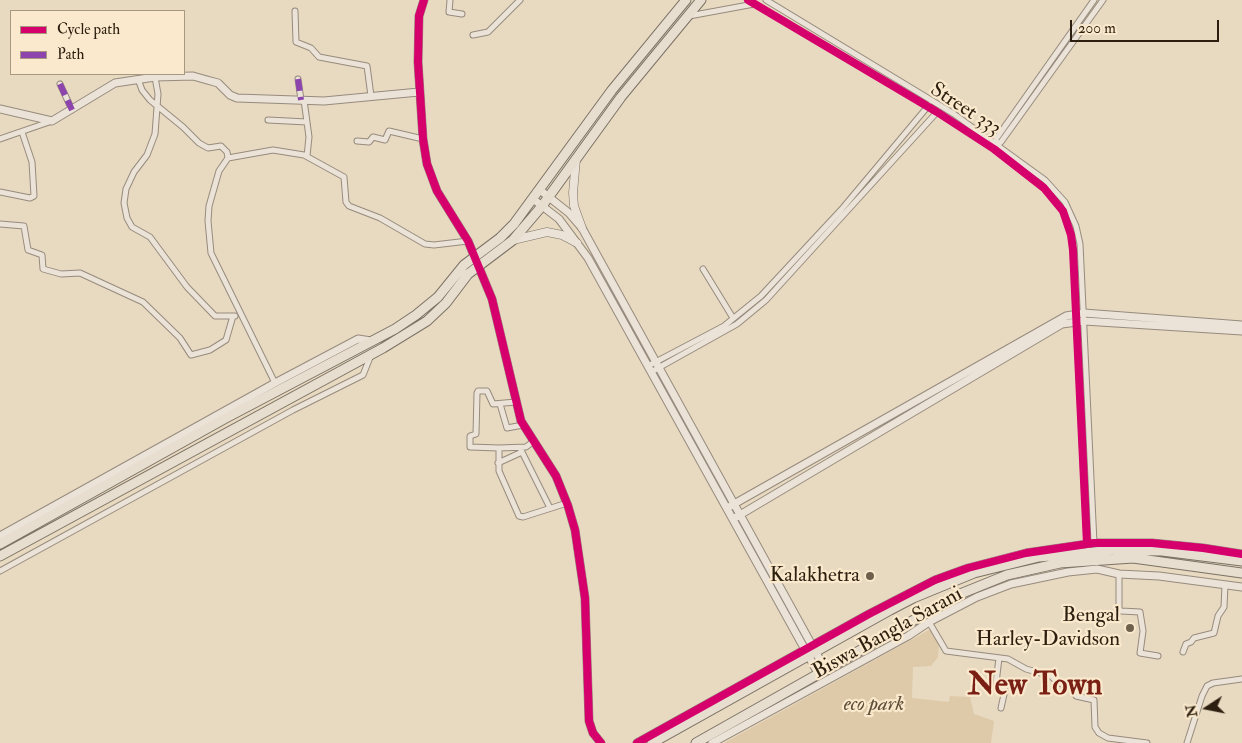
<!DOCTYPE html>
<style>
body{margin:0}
#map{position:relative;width:1242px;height:743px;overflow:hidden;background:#e8d9c1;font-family:"IM FELL Double Pica",serif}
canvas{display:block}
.legend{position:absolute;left:10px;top:10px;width:175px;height:65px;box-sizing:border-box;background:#fae9cc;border:1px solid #a89880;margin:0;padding:6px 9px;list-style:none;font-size:15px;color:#2c1f0f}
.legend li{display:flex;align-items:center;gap:10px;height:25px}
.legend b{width:25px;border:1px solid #a89880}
.north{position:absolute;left:1182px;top:683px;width:50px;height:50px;-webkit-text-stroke:4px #fae9cc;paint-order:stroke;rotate:259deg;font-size:14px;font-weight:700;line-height:20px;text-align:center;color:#2c1f0f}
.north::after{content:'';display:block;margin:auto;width:18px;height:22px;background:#2c1f0f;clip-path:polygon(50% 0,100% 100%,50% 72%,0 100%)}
.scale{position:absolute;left:1070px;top:20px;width:149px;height:22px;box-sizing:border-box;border:2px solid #2c1f0f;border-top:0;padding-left:6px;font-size:15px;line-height:18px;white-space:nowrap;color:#2c1f0f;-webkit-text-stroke:4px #fae9cc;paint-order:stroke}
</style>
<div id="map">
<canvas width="1242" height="743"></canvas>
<ul class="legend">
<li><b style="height:6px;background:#d6006c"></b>Cycle path</li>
<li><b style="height:6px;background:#8e44ad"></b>Path</li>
</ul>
<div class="north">N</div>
<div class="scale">200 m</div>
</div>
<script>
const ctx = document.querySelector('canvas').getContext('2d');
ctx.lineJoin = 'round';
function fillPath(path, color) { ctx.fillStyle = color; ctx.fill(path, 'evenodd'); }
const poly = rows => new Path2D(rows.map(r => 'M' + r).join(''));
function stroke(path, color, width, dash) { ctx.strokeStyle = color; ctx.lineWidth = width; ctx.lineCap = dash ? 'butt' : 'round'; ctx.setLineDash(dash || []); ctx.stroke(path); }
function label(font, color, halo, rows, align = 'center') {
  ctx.font = font + ' "IM FELL Double Pica",serif'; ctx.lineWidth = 4.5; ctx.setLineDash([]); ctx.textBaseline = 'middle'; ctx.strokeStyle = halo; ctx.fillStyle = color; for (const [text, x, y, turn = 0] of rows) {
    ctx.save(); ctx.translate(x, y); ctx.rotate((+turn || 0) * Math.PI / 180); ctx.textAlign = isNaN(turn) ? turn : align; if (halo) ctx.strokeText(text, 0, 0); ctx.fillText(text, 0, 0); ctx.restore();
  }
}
fillPath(poly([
 [931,629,939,644,938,657,931,666,913,667,912,698,949,702,950,696,970,697,974,714,994,721,991,743,724,743]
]), '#decaa9');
const minor = poly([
 [450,0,449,12,462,14],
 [748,0,937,112,994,149,1044,188,1063,211,1071,235,1073,250,1087,544],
 [766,0,954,114,1045,180,1065,202,1076,226,1080,244,1094,543],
 [295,11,296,42,311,48,319,57,367,66,371,96],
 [689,16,754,4],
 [473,35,488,32,520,0],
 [155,77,158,94,155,134,147,155,134,172,126,189,124,203,127,218,132,227,150,237,187,287,215,316,235,316],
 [138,79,142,90,150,100,183,127,199,143,208,148,221,146,227,152,228,158,219,171,209,206,208,221,211,253,275,383],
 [298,79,301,100],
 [60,84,72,110],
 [304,100,309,137,307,156],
 [268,120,307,122],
 [0,139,52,121],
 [357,141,369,142,373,137,385,140,389,131,423,139],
 [997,144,996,139,1094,0],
 [996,146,1001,142,1103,0],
 [228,158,273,150,304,155,344,177,346,202,349,206,380,218,425,244,434,245,468,241],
 [0,192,30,198,34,196,32,162,22,132],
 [0,224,24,226,28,250,42,255,43,269,61,274,80,273,143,302,180,338,191,355,210,350,226,340,233,316],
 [703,269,733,318],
 [648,366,724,326,761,296,841,210,929,105],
 [651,372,737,324,766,300,938,111],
 [500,404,507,428,523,425],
 [534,441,526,447,499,448,499,471,519,516,523,517,567,503],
 [499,448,470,447,470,436,476,434,477,393,478,391,487,391,493,404,516,402],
 [520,448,550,508],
 [498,463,522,452],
 [0,571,293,410,363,375,371,355],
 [1119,574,1119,609,1121,611,1140,612,1143,631,1140,653,1158,656],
 [929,622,946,651,1008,659,1026,669,1051,676,1057,682,1072,688,1076,696,1094,700,1095,727,1099,733,1108,738,1147,743],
 [1183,652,1186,644,1191,642,1194,638,1214,633,1218,616,1224,607,1225,585],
 [999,658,996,683,1005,690,1001,708],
 [1187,743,1202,696,1207,686,1213,683,1242,679]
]);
const tertiary = poly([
 [424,0,419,16,418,62,423,139,427,164,437,191,468,241,492,299,521,421,556,476,568,506,575,530,585,598,589,721,593,733,601,743],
 [0,109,52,121,115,83,155,77,193,76,207,80,218,83,230,95,237,98,324,101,419,92],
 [540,190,569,213,582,228,825,669],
 [533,199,559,219,588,258,818,673],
 [727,508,1066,316,1084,313,1242,325],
 [733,519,1062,324,1084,321,1242,331],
 [0,536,275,383,358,339,371,341],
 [637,743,869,614,935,580,968,568,1026,553,1094,543,1152,543,1203,548,1242,554],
 [712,743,908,636,929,622,977,597,1011,584,1068,572,1097,569,1119,574,1159,576,1242,587]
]);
const secondary = poly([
 [576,159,573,193,574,206,582,228],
 [513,240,547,232,562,235,577,243]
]);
const primary = poly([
 [0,544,224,419,395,329,416,315,438,297,464,265,500,238,514,224,612,90,686,0],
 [0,556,383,348,427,321,446,303,468,274,513,240,542,206,621,97,701,0],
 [652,743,890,610,913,598,974,573,1039,557,1115,550,1162,551,1242,561],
 [696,743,960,594,1007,575,1060,563,1133,558,1242,573]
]);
stroke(minor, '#968b7d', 7);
stroke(tertiary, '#968b7d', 9);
stroke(secondary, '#7c7264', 9);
stroke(primary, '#7c7264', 11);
stroke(minor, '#ebe3d7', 5);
stroke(tertiary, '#ebe3d7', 7);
stroke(secondary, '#ebe3d7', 8);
stroke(primary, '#e7ded0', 9);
stroke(poly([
 [298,79,301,100],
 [60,84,72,110]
]), '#8e44ad', 6, [12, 6]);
stroke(poly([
 [424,0,419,16,418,62,423,139,427,164,437,191,468,241,492,299,521,421,556,476,568,506,575,530,585,598,589,721,593,733,601,743],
 [748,0,937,112,994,149,1044,188,1063,211,1071,235,1073,250,1087,544],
 [637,743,869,614,935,580,968,568,1026,553,1094,543,1152,543,1203,548,1242,554]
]), '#d6006c', 8);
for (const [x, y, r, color] of [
 [870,576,5,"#6e604d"],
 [1130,628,5,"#6e604d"]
]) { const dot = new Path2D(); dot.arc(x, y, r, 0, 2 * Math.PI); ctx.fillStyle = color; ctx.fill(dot); stroke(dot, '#fae9cc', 2); }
label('21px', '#2c1f0f', '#fae9cc', [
 ["Street 333",965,110,33],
 ["Biswa Bangla Sarani",888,634,-29]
]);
label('21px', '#2c1f0f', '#fae9cc', [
 ["Kalakhetra",860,576],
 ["Bengal",1120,616],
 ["Harley-Davidson",1120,640]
], 'right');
label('italic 21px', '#5f4e37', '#fae9cc', [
 ["eco park",874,705]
]);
label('bold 31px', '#7a1f14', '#fae9cc', [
 ["New Town",1035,687]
]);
</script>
